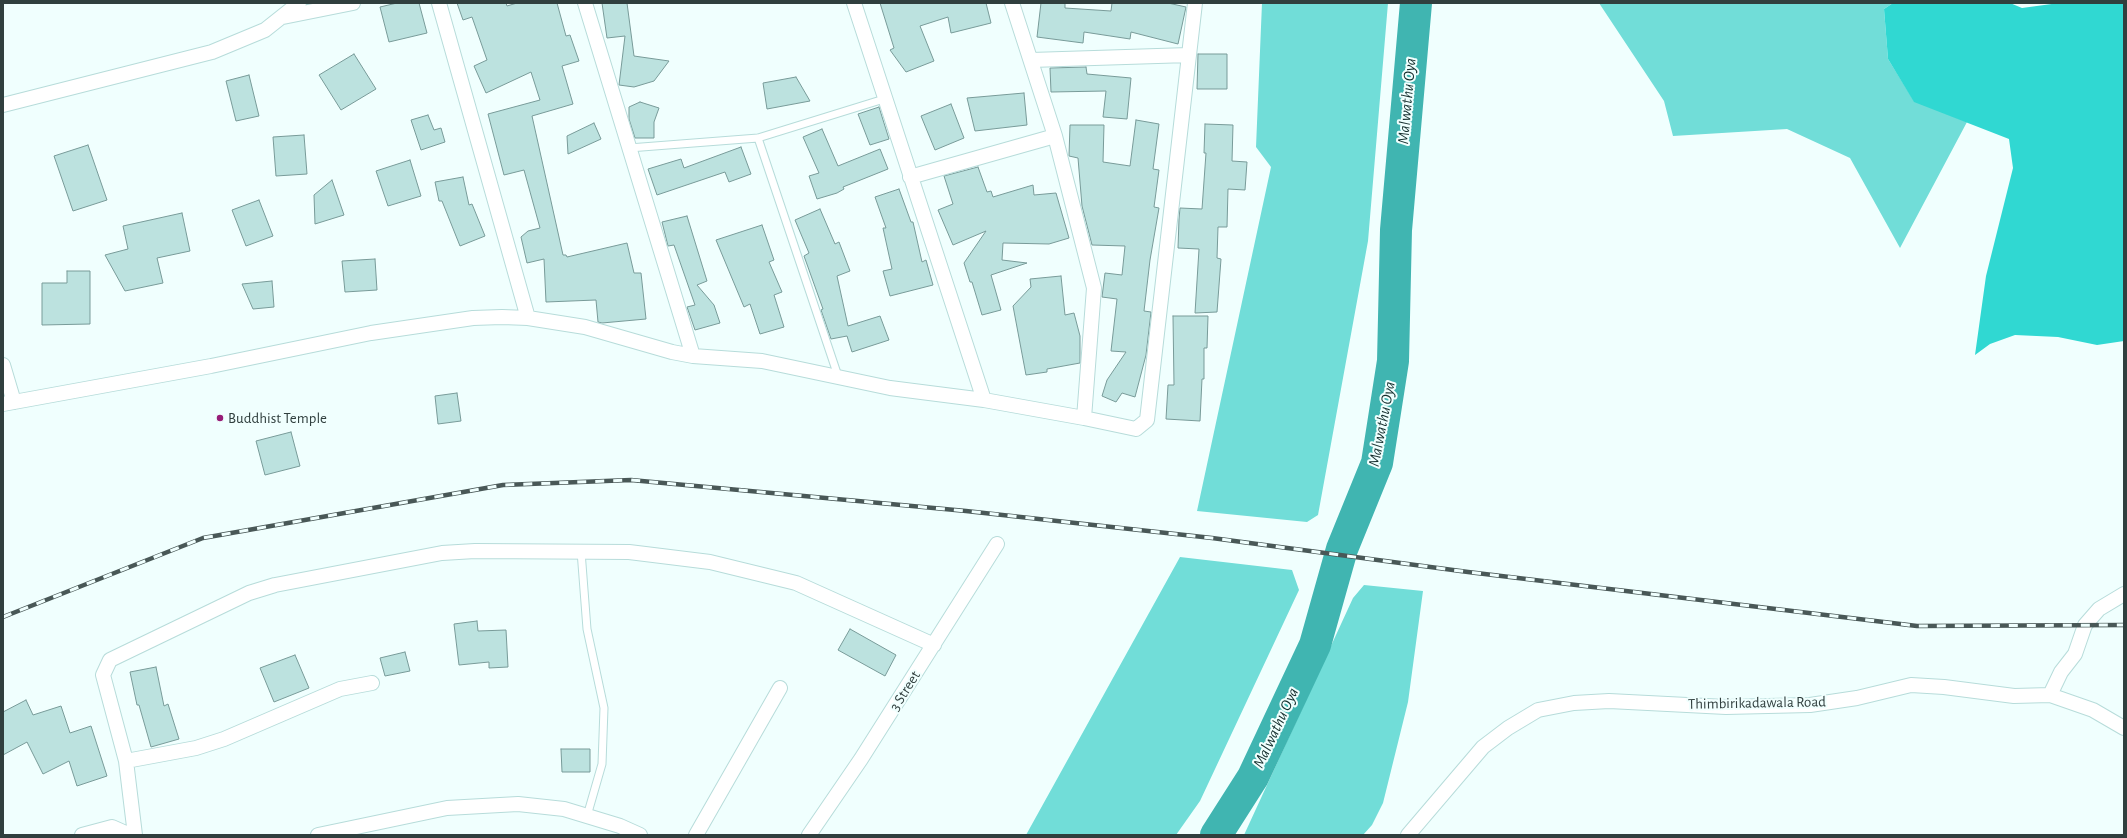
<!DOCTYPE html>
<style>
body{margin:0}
#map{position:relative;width:2127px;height:838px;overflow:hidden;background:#f0fffe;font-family:"Alegreya Sans",sans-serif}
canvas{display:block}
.frame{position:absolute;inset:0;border:4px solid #303f3e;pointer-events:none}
</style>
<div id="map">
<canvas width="2127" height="838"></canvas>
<div class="frame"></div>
</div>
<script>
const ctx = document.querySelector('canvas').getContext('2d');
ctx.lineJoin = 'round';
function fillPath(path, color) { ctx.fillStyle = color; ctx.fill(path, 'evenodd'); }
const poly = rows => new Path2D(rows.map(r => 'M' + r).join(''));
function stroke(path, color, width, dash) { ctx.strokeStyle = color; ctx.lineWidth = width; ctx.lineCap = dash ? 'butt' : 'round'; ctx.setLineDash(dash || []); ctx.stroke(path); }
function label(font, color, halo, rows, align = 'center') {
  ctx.font = font + ' "Alegreya Sans",sans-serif'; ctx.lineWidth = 4; ctx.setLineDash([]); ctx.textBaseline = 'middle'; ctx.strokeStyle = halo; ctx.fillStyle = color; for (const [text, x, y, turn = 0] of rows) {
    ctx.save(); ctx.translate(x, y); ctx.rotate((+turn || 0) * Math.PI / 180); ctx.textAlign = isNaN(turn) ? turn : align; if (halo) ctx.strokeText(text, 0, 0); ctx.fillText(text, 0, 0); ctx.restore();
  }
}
fillPath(poly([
 [1262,3,1388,3,1368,241,1318,515,1307,522,1197,511,1271,167,1256,147],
 [1599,3,1893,3,1884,9,1888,59,1914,101,1967,122,1900,248,1850,158,1787,129,1673,136,1664,101],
 [1180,557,1292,570,1299,590,1200,801,1176,835,1026,835],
 [1364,585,1423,591,1408,702,1383,803,1372,825,1363,835,1244,835,1353,598]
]), '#71ddd8');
fillPath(poly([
 [1893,3,2010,3,2022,8,2059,3,2124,3,2124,341,2097,345,2058,337,2015,335,1990,344,1975,355,1986,276,2013,168,2009,139,1914,102,1888,59,1884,9]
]), '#30d8d2');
stroke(poly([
 [1216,835,1253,777,1315,645,1342,549,1377,463,1393,361,1396,230,1416,3]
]), '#40b5b1', 32);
const building = poly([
 [397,3,419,3,427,33,389,42,380,7,397,3],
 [457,3,506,3,507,6,517,3,557,3,566,36,570,35,579,61,562,66,573,104,532,116,563,255,566,255,567,257,627,243,634,273,641,273,646,319,602,323,598,322,596,300,546,302,544,259,527,263,521,237,528,231,540,228,524,170,504,175,488,114,540,100,531,72,486,93,474,66,487,60,472,17,463,20,457,3],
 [602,3,627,3,634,56,669,61,654,81,634,87,619,85,625,36,607,38,602,3],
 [880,3,986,3,991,23,951,33,948,17,920,26,934,61,906,72,890,50,894,48,880,3],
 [1041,3,1065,3,1065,8,1111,11,1112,3,1168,3,1186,7,1178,44,1131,32,1130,39,1084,32,1083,43,1037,37,1041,3],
 [354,54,376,89,341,110,319,75,354,54],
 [1198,54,1227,54,1227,89,1197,89,1198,54],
 [1086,67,1087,74,1131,78,1127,119,1103,117,1106,91,1051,92,1050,68,1086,67],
 [249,75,259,116,236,121,226,81,249,75],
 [796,77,810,101,767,109,763,83,796,77],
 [1024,93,1027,125,975,131,967,98,1024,93],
 [640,102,659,108,654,122,654,138,635,138,629,119,629,107,640,102],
 [951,104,964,138,935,150,921,116,951,104],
 [879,107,889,139,870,145,858,114,879,107],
 [428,115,434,130,441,128,445,142,421,150,411,120,428,115],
 [1136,120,1159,124,1153,169,1159,170,1154,207,1159,208,1150,260,1144,311,1151,312,1146,355,1135,397,1122,393,1116,402,1102,396,1107,380,1126,352,1111,351,1117,299,1102,297,1105,273,1122,275,1125,246,1092,245,1082,206,1078,158,1069,156,1070,125,1104,125,1103,162,1130,166,1136,120],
 [594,123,601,139,568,154,567,136,594,123],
 [1205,124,1233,125,1232,161,1247,162,1245,190,1228,189,1227,227,1218,227,1217,258,1221,259,1217,312,1195,313,1199,249,1178,248,1179,219,1180,208,1202,209,1206,153,1204,153,1205,124],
 [822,129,838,166,880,149,888,169,843,187,844,189,837,193,817,199,809,176,819,173,803,137,822,129],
 [304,135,307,174,276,176,273,137,304,135],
 [88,145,107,200,73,211,54,156,88,145],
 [741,147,751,174,729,182,725,172,657,195,648,169,681,159,684,168,741,147],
 [410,160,421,196,388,206,376,171,410,160],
 [978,167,987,192,991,191,993,197,1033,185,1034,195,1056,193,1069,238,1049,244,1003,243,1002,260,1027,263,991,275,1001,310,982,315,972,282,970,282,964,263,986,231,953,245,938,210,953,204,944,176,978,167],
 [463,177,469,205,472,204,485,236,460,246,442,201,439,201,435,182,463,177],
 [332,180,344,215,315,224,314,195,332,180],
 [899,189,911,222,913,222,922,262,926,260,933,285,890,296,883,271,892,269,883,228,886,228,875,197,899,189],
 [259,200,273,236,246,246,232,210,259,200],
 [820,209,835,244,839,242,850,271,837,276,848,326,880,316,889,340,852,352,847,336,831,339,821,310,823,309,804,256,809,253,795,220,820,209],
 [182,213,190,251,157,258,163,283,125,291,105,255,128,249,123,226,182,213],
 [687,216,707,281,697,285,714,305,720,323,695,330,687,307,695,305,674,245,668,246,662,222,687,216],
 [762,225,774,260,769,262,782,292,774,295,784,327,760,334,750,304,744,307,716,240,762,225],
 [375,259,377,290,345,292,342,261,375,259],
 [67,271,90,271,90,324,42,325,42,283,67,283,67,271],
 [1061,276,1065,315,1074,313,1080,336,1080,363,1047,369,1047,372,1026,375,1013,306,1031,287,1030,279,1061,276],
 [272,281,274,307,253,309,242,284,272,281],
 [1173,316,1208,316,1207,348,1204,348,1204,379,1202,379,1200,421,1166,419,1168,385,1174,385,1173,316],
 [457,393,461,421,438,424,435,396,457,393],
 [291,432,300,466,265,475,256,441,291,432],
 [477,621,478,631,506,630,508,667,489,668,489,662,459,665,454,624,477,621],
 [850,629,896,655,885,676,838,650,850,629],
 [405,652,410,671,385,676,380,658,405,652],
 [295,655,309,688,274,702,260,668,295,655],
 [156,667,164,706,168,704,179,739,151,747,139,705,137,705,130,672,156,667],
 [26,700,33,715,61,706,70,733,91,726,107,776,77,786,69,761,43,774,27,742,3,755,3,712,26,700],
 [561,749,590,749,590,772,562,772,561,749]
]);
fillPath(building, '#bce2df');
stroke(building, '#789b99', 1);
const lane = poly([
 [758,138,838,376],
 [629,148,758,138,884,99],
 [581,551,587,629,604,708,602,764,587,816]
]);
const street = poly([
 [439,3,528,318],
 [585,3,693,356],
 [854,3,984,400,1084,418,1136,429,1147,420,1195,3],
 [1012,3,1055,136,1094,288,1084,418],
 [283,17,353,3],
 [1031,60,1189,55],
 [3,105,212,52,265,30,299,3],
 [910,177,1055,136],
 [3,365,14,402],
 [3,404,211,366,371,333,473,318,502,317,528,318,585,327,672,352,693,356,762,361,890,388,984,400],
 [2050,695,2061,672,2075,654,2085,625,2099,609,2124,594],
 [126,761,196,748,224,739,340,689,372,683],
 [82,835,112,827,130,835],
 [135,835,126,761,103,675,110,660,249,593,275,585,442,553,475,551,629,552,710,562,796,583,934,645],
 [318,835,447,808,518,804,564,809,620,826,640,835],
 [696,835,780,688],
 [809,835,861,759,997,544],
 [1408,835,1483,747,1508,728,1538,710,1574,703,1609,701,1726,707,1810,705,1857,698,1911,685,1944,687,2014,696,2050,695,2093,710,2124,728]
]);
stroke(lane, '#b7dcda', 9);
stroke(street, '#b7dcda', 16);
stroke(lane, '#fff', 7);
stroke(street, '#fff', 14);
const rail = poly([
 [3,617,203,538,503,485,631,480,966,511,1212,538,1468,572,1917,626,2124,625]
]);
stroke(rail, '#495857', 4.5);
stroke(rail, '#f0fffe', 3, [9]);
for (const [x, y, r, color] of [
 [220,418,4,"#971c77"]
]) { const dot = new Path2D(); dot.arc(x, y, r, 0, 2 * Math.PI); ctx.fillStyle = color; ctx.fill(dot); stroke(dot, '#f0fffe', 1.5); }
label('15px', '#303f3e', '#f0fffe', [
 ["Buddhist Temple",228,418]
], 'left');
label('15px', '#303f3e', '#f0fffe', [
 ["3 Street",905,691,-58],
 ["Thimbirikadawala Road",1757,703,-1]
]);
label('italic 16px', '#142e2d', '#f0fffe', [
 ["Malwathu Oya",1407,101,-85],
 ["Malwathu Oya",1382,424,-79],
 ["Malwathu Oya",1276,728,-65]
]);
</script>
